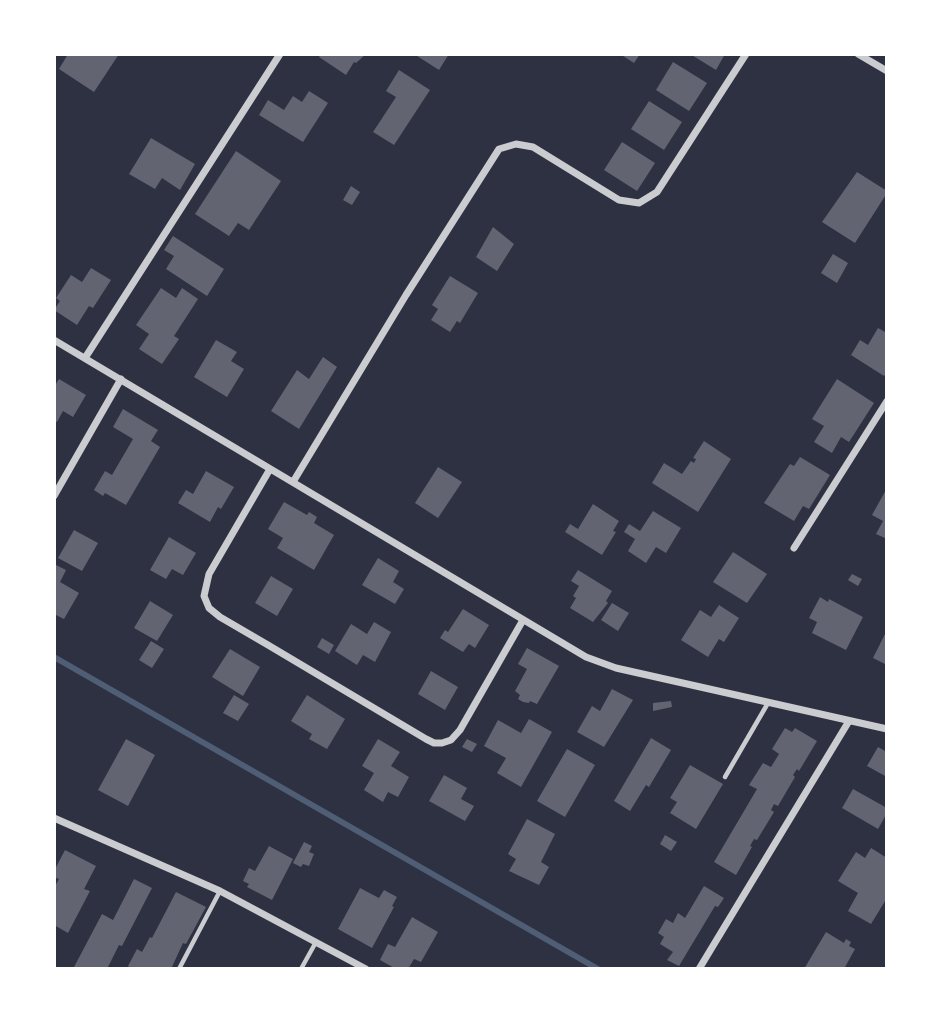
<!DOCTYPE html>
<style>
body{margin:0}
#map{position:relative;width:941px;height:1023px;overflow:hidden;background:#2d3142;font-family:"Exo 2",sans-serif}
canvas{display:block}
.frame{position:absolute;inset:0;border:56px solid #fff;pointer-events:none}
</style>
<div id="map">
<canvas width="941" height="1023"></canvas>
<div class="frame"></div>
</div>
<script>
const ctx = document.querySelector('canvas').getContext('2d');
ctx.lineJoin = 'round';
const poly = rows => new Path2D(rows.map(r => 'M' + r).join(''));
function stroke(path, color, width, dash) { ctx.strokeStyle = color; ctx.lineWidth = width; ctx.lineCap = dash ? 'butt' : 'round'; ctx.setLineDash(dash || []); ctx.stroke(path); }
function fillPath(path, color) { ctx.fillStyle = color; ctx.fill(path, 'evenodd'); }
stroke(poly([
 [54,657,598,969]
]), '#4f5d75', 6);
fillPath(poly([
 [68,54,119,54,94,92,59,69],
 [321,54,366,54,356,63,354,62,346,75,319,57],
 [414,54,449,54,439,70],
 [620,54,640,54,634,63],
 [690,54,725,54,716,70],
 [673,62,707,83,689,111,656,90],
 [399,70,430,90,394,145,373,132,396,97,386,91],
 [309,91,328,103,303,142,259,115,268,100,284,110,293,96,302,102],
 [649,101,682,122,664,150,631,129],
 [151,138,195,164,180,190,162,178,155,189,129,174],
 [622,142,655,163,637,191,604,170],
 [236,151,281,181,249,230,238,223,229,236,195,214],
 [857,172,887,191,887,193,855,243,822,222],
 [351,186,360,192,352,205,343,200],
 [493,227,514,244,497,271,476,257],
 [173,236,224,269,207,296,166,269,174,256,164,250],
 [833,254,848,263,837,283,821,273],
 [91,268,111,280,93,308,89,306,77,325,54,310,60,301,56,298,71,275,82,282],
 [450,276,478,293,460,323,457,321,450,332,431,320,438,309,432,305],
 [161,288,176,298,182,288,198,299,174,336,179,339,162,364,139,349,149,334,136,325],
 [878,328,887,333,887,372,884,376,851,355,860,340,868,345],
 [216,340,237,352,231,361,244,369,227,397,194,377],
 [323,357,337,367,299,429,271,411,297,370,309,379],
 [59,379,86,395,73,417,63,411,57,422,54,421,54,387],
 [837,379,874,403,849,442,841,437,832,453,814,442,824,426,812,419],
 [123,409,158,430,151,441,160,447,126,505,105,493,103,496,94,490,105,471,112,475,133,439,113,427],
 [704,441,731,459,698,512,652,483,664,463,682,474,691,461,694,463,696,459,693,458],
 [800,457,830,475,809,509,803,506,794,521,764,503,790,464,794,466],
 [438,467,462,482,438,518,415,503],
 [206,471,234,487,221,509,218,507,210,522,178,503,186,490,193,494],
 [887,488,887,539,876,534,883,521,872,515],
 [284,502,307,515,309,512,317,517,314,523,334,535,314,570,277,548,283,538,268,529],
 [593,504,619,521,613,531,616,532,602,555,565,532,570,524,578,529],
 [653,511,681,528,666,553,656,547,646,563,628,551,635,539,624,532,629,524,640,531],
 [74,530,98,543,82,571,58,558],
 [169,537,196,553,183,575,172,569,166,579,150,570],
 [733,552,767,574,747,603,713,582],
 [378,558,399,571,393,582,404,589,395,604,362,585],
 [54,564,66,570,60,582,79,593,64,619,54,614],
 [578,570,612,591,606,601,608,603,593,622,570,608,576,598,573,596,579,586,571,581],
 [852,574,862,579,858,586,848,580],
 [271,576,293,589,277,616,255,603],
 [820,597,828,602,829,599,863,617,846,650,812,633,817,622,809,618],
 [150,601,173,615,157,641,134,628],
 [612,603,629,613,618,631,601,620],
 [719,605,739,618,724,642,719,639,708,657,681,640,700,610,711,617],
 [463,609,489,625,475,648,469,644,463,652,440,638,445,630,448,632],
 [374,622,391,632,375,662,363,655,357,665,335,651,351,624,367,634],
 [887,630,887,665,873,658],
 [322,638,334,645,329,654,317,647],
 [151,641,164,649,152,668,139,660],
 [527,648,559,666,537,704,530,701,529,703,523,702,518,699,520,695,515,691,527,669,518,664],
 [230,649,260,667,243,696,212,677],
 [431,671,458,687,445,710,418,694],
 [612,689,633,700,604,747,577,732,592,706,600,711],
 [234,695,249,704,238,721,223,713],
 [307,695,345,719,327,749,309,739,312,734,291,721],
 [671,701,672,707,653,711,653,703],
 [529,719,552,732,521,787,497,773,506,758,484,746,498,720,521,733],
 [785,728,792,732,795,728,817,741,799,771,797,769,793,775,795,777,778,806,774,804,771,810,774,812,757,840,754,839,750,846,752,847,736,875,714,862,757,789,749,785,763,763,771,767,779,754,772,749],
 [651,738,671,750,649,787,646,785,630,811,614,801],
 [126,739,155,755,128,806,98,790],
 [378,739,400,752,391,766,409,777,398,797,388,792,383,802,364,790,374,773,362,766],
 [467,739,477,744,472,752,462,747],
 [878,747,887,752,887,777,867,766],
 [567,749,595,765,565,817,537,801],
 [690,765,723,784,696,829,670,813,677,802,670,798],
 [444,775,467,788,461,799,474,806,465,821,429,801],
 [853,789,887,808,887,813,878,829,842,808],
 [527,819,555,834,541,862,549,867,539,885,509,871,516,859,508,854],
 [665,835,677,842,671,851,660,844],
 [304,842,312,846,309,852,314,854,309,866,303,864,301,867,293,863],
 [269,846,293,859,272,900,247,887,249,884,243,881,249,868,255,871],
 [871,848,887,858,887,887,885,891,887,898,871,924,848,911,858,893,838,881,856,852,865,858],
 [65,850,96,866,84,889,90,891,68,933,54,925,54,888,59,879,54,877,54,871],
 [134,879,152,888,122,946,119,945,107,969,74,967,102,914,113,920],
 [704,886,724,898,718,907,715,906,679,966,667,960,673,952,660,944,664,937,658,933,666,919,673,923,678,913,685,918],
 [360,888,379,898,384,890,397,897,392,906,394,907,372,948,338,929],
 [176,892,206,907,186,944,183,943,171,969,132,969,128,966,137,949,142,952,150,937,152,938],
 [412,917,438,932,421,962,414,959,408,969,396,969,380,960,388,944,395,947],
 [826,932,844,943,846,939,851,942,849,946,855,949,844,969,804,969]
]), '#626471');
stroke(poly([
 [725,777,768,703],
 [179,969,220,891],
 [301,969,316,942]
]), '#caccd0', 4.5);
stroke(poly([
 [858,54,887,71],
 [54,340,586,657,616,668,887,729],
 [85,358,280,54],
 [270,469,209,574,204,596,209,608,220,617,268,645,426,739,434,743,442,743,451,740,460,730,523,620],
 [293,482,406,295,499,149,516,144,533,147,619,200,639,203,657,192,746,54],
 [54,496,121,379],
 [794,548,887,401],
 [54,818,220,891,366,969],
 [699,969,849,721]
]), '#caccd0', 7);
</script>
